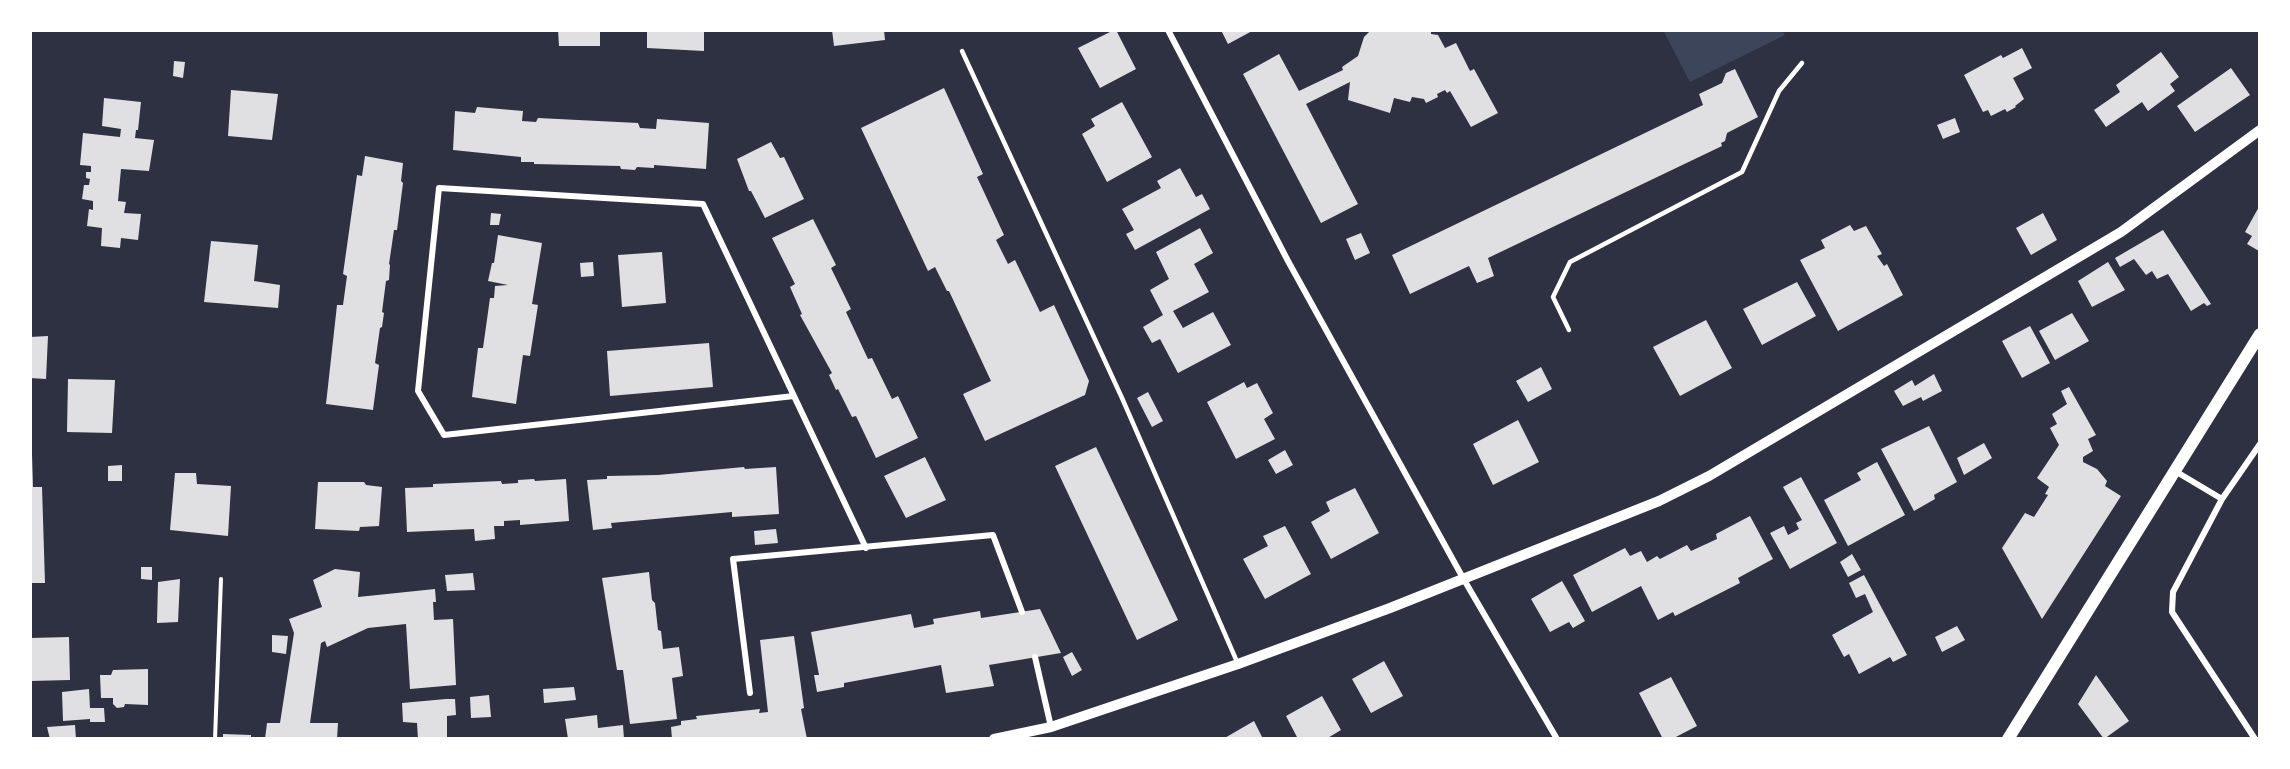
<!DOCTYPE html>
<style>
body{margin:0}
#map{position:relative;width:2290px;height:769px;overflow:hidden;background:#2d3142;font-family:Spectral,serif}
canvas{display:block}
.frame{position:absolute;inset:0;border:32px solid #fff;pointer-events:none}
</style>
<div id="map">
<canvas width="2290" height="769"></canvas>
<div class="frame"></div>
</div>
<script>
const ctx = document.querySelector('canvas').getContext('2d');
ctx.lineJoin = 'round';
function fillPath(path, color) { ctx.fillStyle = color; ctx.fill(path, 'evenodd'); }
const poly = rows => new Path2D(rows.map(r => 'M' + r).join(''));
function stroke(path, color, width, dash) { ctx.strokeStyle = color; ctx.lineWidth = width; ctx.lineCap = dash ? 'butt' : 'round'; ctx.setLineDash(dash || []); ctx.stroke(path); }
fillPath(poly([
 [1663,30,1782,30,1785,35,1690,82]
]), '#3c4559');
fillPath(poly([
 [558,30,600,30,600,46,559,46],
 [647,30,704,30,704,51,647,48],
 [832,30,884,30,885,40,834,46],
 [1114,30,1116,30,1136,69,1100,88,1078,48],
 [1221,30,1254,30,1228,44],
 [1371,30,1431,30,1431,34,1438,35,1445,48,1456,43,1470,71,1474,69,1498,113,1471,127,1450,91,1447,93,1445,90,1437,94,1438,97,1426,103,1424,99,1412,97,1410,102,1394,98,1390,113,1348,100,1350,82,1306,104,1358,204,1321,223,1243,74,1279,54,1299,91,1343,70,1342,67,1358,56,1364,37],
 [2022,48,2032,68,2013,78,2024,99,2015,106,2016,107,2007,112,2005,109,1991,116,1988,110,1983,112,1964,75,2001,55,2003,58],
 [2161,52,2179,77,2170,84,2175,91,2148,111,2142,102,2106,127,2094,110,2120,92,2116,85],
 [174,61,185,62,183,78,173,76],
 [2231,68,2250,95,2195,132,2177,106],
 [1735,69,1758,117,1727,133,1725,141,1721,143,1722,146,1488,258,1494,276,1477,283,1469,266,1410,294,1392,255,1703,105,1699,94,1722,83,1726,73],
 [944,88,983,174,977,177,1004,235,996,240,1008,264,1015,260,1040,312,1054,305,1089,381,1085,395,985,441,963,394,991,381,949,291,947,291,935,267,928,271,861,128],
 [231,90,278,94,272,140,228,136],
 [104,98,141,102,138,130,136,130,135,138,154,140,149,171,121,169,118,201,126,202,124,213,141,214,138,240,121,238,120,248,101,246,102,228,87,226,89,209,93,210,93,201,82,199,84,185,89,185,90,179,86,178,86,172,91,172,91,166,80,165,83,133,120,137,121,129,102,126],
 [1122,102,1152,157,1107,182,1082,134,1095,126,1091,119],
 [477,107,523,111,522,121,536,122,538,118,638,123,640,128,656,129,657,119,709,123,706,169,654,165,654,168,637,167,635,170,621,169,620,166,534,164,534,162,521,162,521,157,453,150,455,111,475,113],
 [1955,118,1960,132,1943,139,1937,125],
 [771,142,780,158,784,157,804,199,765,218,751,191,749,191,737,159],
 [365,156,403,163,401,181,403,183,397,230,394,230,389,264,390,265,389,280,386,281,382,312,384,313,382,327,380,328,375,363,379,365,373,410,326,404,337,305,343,305,347,276,343,274,357,175,362,176],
 [1180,168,1196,197,1202,194,1210,209,1135,250,1126,234,1134,230,1122,209,1161,188,1157,181],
 [2260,205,2260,249,2259,251,2247,244,2252,236,2245,232],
 [491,213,501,214,499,225,490,225],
 [2043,213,2057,240,2031,255,2016,228],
 [813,219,836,265,831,268,851,309,846,312,868,359,872,358,892,399,898,396,918,438,876,458,856,416,852,417,838,389,836,390,829,375,832,373,800,315,802,314,790,287,795,284,772,238],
 [1850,225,1854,231,1866,226,1882,254,1877,256,1884,266,1887,264,1903,295,1838,331,1800,260,1825,248,1821,240],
 [1200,228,1213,253,1194,264,1209,292,1173,311,1183,328,1213,312,1231,345,1178,373,1160,339,1152,343,1143,327,1163,315,1150,290,1169,279,1156,252],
 [2163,230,2211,304,2207,306,2204,303,2191,311,2168,274,2157,279,2152,271,2146,275,2134,259,2120,267,2115,258],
 [1361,233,1370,253,1355,260,1346,239],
 [498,235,542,243,532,304,538,305,530,356,523,355,516,404,472,397,478,348,483,348,490,298,494,298,495,286,508,285,488,281,492,263,494,263],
 [211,241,258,245,254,281,280,285,278,308,204,302],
 [662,252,666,303,622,307,618,255],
 [593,262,594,276,581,277,580,263],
 [2108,262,2125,290,2092,307,2078,281],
 [1797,282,1816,316,1762,345,1743,309],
 [2072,313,2089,341,2055,360,2039,331],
 [1706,320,1732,368,1680,396,1653,347],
 [2030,326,2050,363,2022,378,2002,341],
 [48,336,46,379,30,378,30,337],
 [709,343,713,387,610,396,607,351],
 [1541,367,1552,389,1528,402,1516,381],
 [1934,374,1942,391,1923,401,1921,397,1903,406,1894,391,1912,380,1915,386],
 [68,379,115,380,112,433,67,432],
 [1244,382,1247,388,1257,383,1273,413,1264,419,1275,439,1236,459,1207,402],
 [2069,387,2096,435,2088,439,2093,451,2083,457,2083,462,2097,469,2107,481,2105,486,2121,496,2042,619,2002,548,2025,513,2034,517,2048,495,2045,494,2049,487,2037,478,2059,445,2050,428,2057,424,2052,414,2067,404,2061,391],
 [1148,392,1163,421,1152,427,1137,398],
 [1518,420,1539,462,1493,485,1473,444],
 [1929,426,1957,482,1934,495,1935,499,1914,511,1881,449],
 [1984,443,1992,458,1964,475,1957,458],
 [1096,447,1178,620,1137,640,1055,466],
 [1285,450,1293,465,1276,474,1268,460],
 [30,454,32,454,33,487,42,487,45,583,30,583],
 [925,457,946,500,906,518,884,476],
 [1877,462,1905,515,1848,546,1824,500,1861,480,1857,473],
 [122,465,122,481,108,481,108,466],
 [744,467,745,469,776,467,779,514,732,517,732,512,611,523,612,528,593,530,587,480,607,479,607,476,658,475],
 [175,473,196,473,197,484,231,486,228,536,170,530],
 [1801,477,1837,543,1790,569,1770,533,1784,526,1788,535,1799,529,1796,523,1802,520,1783,487],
 [534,479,535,481,566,479,569,521,520,525,520,520,504,521,504,526,494,526,495,539,475,541,474,529,407,532,405,488,433,487,433,484,501,481,502,484,518,483,518,480],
 [318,482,364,482,366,485,382,487,379,526,360,527,359,531,315,529],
 [1355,488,1379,533,1331,559,1311,522,1330,511,1326,502],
 [1750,516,1773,559,1738,578,1740,583,1675,616,1673,612,1658,620,1641,586,1592,612,1573,575,1625,548,1630,556,1641,551,1647,562,1657,556,1660,559,1687,545,1691,551,1717,539,1716,534],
 [1285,526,1311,574,1265,599,1243,559,1268,546,1263,536],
 [776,529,778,543,755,545,754,531],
 [1852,554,1861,570,1848,577,1840,562],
 [141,567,152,567,152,580,141,579],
 [335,569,360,572,358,597,435,589,436,602,433,602,434,620,453,619,456,685,410,689,406,624,368,628,327,647,325,641,321,643,310,723,338,723,337,739,265,739,267,723,280,723,294,633,289,619,322,607,313,580],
 [649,572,652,600,655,603,658,630,661,631,663,649,679,647,683,676,672,678,677,719,630,724,623,670,617,670,602,578],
 [473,573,475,590,447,591,445,575],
 [1864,575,1907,655,1893,662,1890,657,1859,674,1849,654,1844,657,1832,635,1873,612,1865,594,1856,598,1849,583],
 [180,579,178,622,157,623,158,582],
 [1562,581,1585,621,1573,628,1569,622,1550,632,1531,599],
 [1040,609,1061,653,989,665,994,686,946,693,941,665,844,683,844,687,817,692,814,675,819,675,811,632,911,614,914,628,934,624,933,619,980,611,981,618],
 [1957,626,1965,640,1942,652,1935,637],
 [272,635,288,636,286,654,272,652],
 [794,636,804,708,801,709,807,739,672,739,671,727,681,725,681,721,697,719,696,716,760,709,759,713,768,712,760,640],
 [69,637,70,680,30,681,30,638],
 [1072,652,1082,670,1072,676,1063,657],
 [1384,661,1403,696,1371,713,1352,679],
 [148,669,148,705,125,704,124,707,117,708,113,704,113,698,101,698,100,675,111,675,113,670],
 [2096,675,2129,721,2104,739,2078,704],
 [1671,677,1697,726,1672,739,1663,739,1639,693],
 [574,687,576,700,544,703,543,689],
 [89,689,90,708,104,708,105,722,90,722,90,719,63,721,62,692],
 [489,695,491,717,471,718,470,697],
 [1322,696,1341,730,1326,739,1298,739,1286,716],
 [446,699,455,699,456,715,447,716,447,739,418,739,417,723,403,722,402,703],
 [597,715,598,728,623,725,624,739,568,739,565,719],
 [1254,721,1263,739,1223,739],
 [75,725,76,739,65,739,65,737,50,739,47,727],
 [223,734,251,735,251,739,223,739]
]), '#e0e0e3');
stroke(poly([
 [215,739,221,579]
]), '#fff', 4);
stroke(poly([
 [962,51,1122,398,1238,664],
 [1569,330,1553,297,1570,262,1742,172,1779,91,1802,63]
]), '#fff', 4.5);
stroke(poly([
 [1168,30,1288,261,1463,578,1557,739],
 [794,396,444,435,418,391,439,188,703,204,866,548],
 [2175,471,2222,499],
 [1035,657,1051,727],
 [750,693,733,559,993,535,1022,612],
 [2255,739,2172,612,2173,592,2222,499,2260,444]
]), '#fff', 6);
stroke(poly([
 [994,739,1051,727,1238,664,1390,608,1659,501,1709,476,2121,232,2260,130]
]), '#fff', 10);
stroke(poly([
 [2008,739,2260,334]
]), '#fff', 12);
</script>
